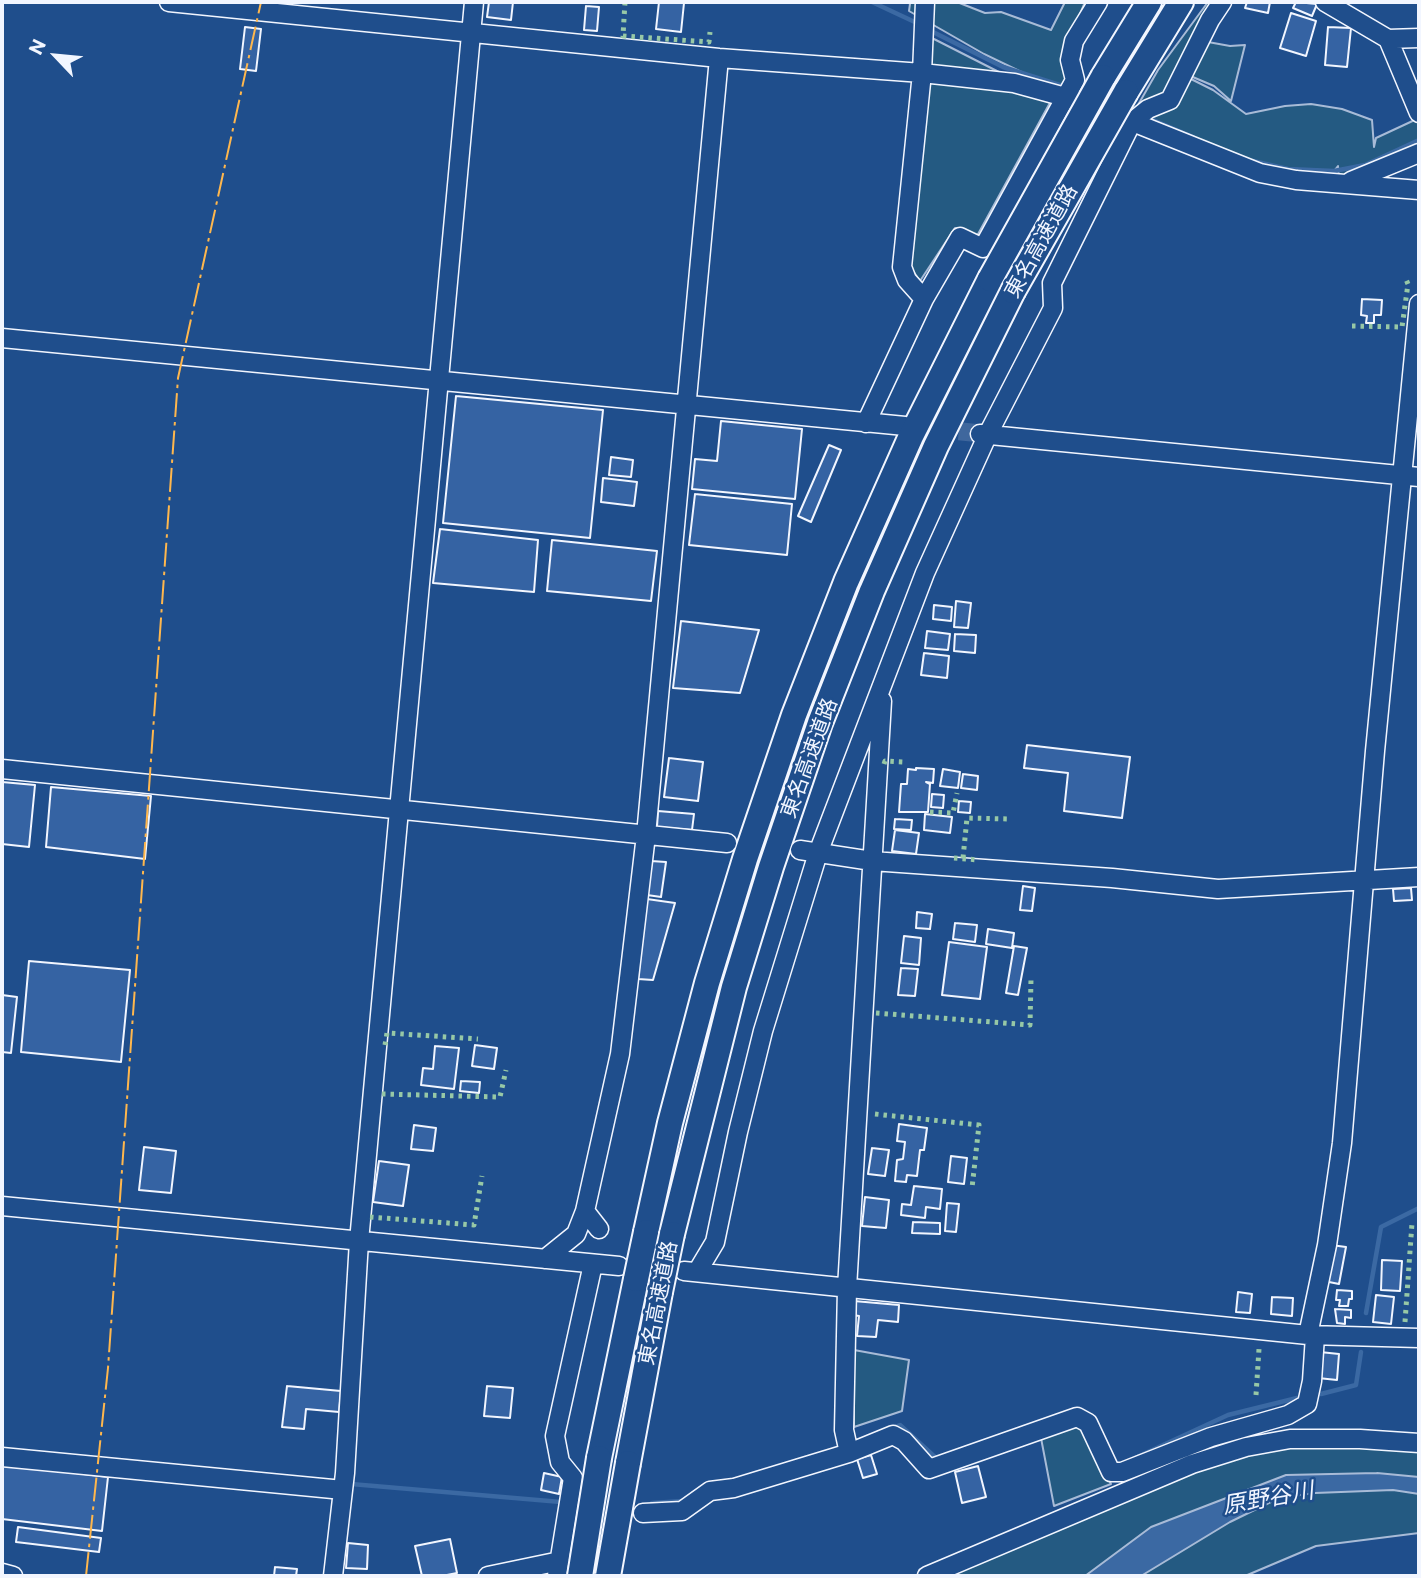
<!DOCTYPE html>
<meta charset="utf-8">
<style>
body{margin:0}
#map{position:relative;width:1421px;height:1578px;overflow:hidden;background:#1f4e8c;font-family:Commissioner,sans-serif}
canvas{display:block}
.frame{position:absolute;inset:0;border:4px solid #f2f6ff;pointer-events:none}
.north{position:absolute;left:21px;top:21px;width:70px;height:70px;-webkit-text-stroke:5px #1f4e8c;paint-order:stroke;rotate:296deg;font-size:19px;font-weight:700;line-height:28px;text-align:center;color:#f2f6ff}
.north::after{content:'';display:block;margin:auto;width:24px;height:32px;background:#f2f6ff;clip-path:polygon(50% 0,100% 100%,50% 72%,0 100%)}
</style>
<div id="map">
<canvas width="1421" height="1578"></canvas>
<div class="frame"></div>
<div class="north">N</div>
</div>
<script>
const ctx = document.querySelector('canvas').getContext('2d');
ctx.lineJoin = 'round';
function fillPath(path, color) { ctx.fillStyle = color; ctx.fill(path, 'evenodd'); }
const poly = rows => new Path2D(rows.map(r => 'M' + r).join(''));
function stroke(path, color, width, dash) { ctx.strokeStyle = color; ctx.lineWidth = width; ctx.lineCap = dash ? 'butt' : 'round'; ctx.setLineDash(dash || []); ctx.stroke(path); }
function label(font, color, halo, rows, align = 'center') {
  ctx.font = font + ' Commissioner,"Noto Sans JP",sans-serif'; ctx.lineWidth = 5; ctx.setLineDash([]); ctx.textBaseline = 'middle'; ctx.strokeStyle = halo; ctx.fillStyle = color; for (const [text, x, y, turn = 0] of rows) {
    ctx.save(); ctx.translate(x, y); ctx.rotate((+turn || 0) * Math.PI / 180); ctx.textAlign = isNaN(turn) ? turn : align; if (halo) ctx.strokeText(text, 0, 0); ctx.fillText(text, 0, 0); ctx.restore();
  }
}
const green = poly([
 [908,2,957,2,985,13,1001,12,1051,30,1065,2,1085,2,1061,60,1069,81,1065,93,984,54,909,11,910,4,908,2],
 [1208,2,1224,2,1170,92,1134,112,1158,70,1208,2],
 [932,38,1052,99,977,236,955,228,920,281,911,268,915,197,932,38],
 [1208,42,1230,46,1245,45,1231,101,1214,86,1188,75,1208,42],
 [1187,77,1213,90,1246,114,1285,106,1311,104,1342,109,1372,120,1374,147,1376,138,1419,118,1419,145,1339,180,1338,166,1334,171,1335,180,1250,165,1145,121,1187,77],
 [854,1350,909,1360,902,1411,854,1427,854,1350],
 [1077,1426,1085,1431,1111,1484,1054,1506,1041,1438,1077,1426],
 [1276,1442,1419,1443,1419,1533,1316,1546,1245,1576,927,1576,1107,1502,1276,1442]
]);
fillPath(green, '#245a82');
stroke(green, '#a8bbd7', 2);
const water = poly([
 [1377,1473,1419,1477,1419,1494,1393,1490,1315,1493,1279,1498,1230,1522,1141,1576,1085,1576,1151,1527,1286,1475,1377,1473]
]);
fillPath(water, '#3b69a3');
stroke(water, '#a8bbd7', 2);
stroke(poly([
 [872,2,919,24],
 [929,30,1003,67,1066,87],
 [1146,117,1193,137],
 [1253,161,1288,169,1334,171,1365,165,1419,140],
 [1366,1313,1381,1227,1419,1208],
 [1321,1394,1356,1385,1361,1352],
 [893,1428,900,1425,936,1458],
 [1135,1458,1228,1415,1297,1398],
 [351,1484,561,1502],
 [652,1503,683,1501]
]), '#3b69a3', 4.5);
const building = poly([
 [489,2,513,2,511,20,487,17,489,2],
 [659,2,684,3,681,32,656,29,659,2],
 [1247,2,1270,2,1268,13,1245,8,1247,2],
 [1296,2,1317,4,1312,16,1293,8,1296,2],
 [586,6,599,7,597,31,584,30,586,6],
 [1291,13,1316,21,1306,56,1280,48,1291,13],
 [245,27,261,29,256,71,240,69,245,27],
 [1328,27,1351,28,1347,67,1325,65,1328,27],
 [1362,299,1382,300,1381,315,1374,315,1374,323,1366,323,1367,316,1361,315,1362,299],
 [456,396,603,410,590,538,443,523,456,396],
 [721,421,802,429,795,499,692,489,695,459,717,461,721,421],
 [829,445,841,450,811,522,798,516,829,445],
 [611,457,633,460,631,477,609,475,611,457],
 [603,478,637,482,634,506,601,502,603,478],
 [695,494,792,504,787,555,689,545,695,494],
 [440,529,538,540,534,592,433,583,440,529],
 [552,540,657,551,651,601,547,591,552,540],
 [956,601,971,603,968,628,954,627,956,601],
 [934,605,952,607,951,621,933,619,934,605],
 [681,621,759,630,740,693,673,688,681,621],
 [927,631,950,634,948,650,925,648,927,631],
 [955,634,976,635,975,653,954,651,955,634],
 [924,653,949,656,947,678,921,675,924,653],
 [1027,745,1130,757,1122,818,1064,811,1068,773,1024,768,1027,745],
 [669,758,703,762,698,801,664,797,669,758],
 [916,768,934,769,933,783,926,782,930,784,928,812,899,812,901,784,907,784,908,769,916,770,916,768],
 [943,769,960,772,958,788,940,786,943,769],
 [963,774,978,776,977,790,961,788,963,774],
 [2,782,35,785,29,847,2,844,2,782],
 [51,787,151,796,145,859,46,847,51,787],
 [932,794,944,795,943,808,931,807,932,794],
 [959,801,971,802,970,813,958,812,959,801],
 [658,811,694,814,692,830,657,827,658,811],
 [925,814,952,817,950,833,924,830,925,814],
 [895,819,912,820,911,830,894,829,895,819],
 [895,830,919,833,916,854,892,851,895,830],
 [651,861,666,862,661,897,647,895,651,861],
 [1023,886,1035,888,1032,911,1020,910,1023,886],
 [1411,888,1412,900,1394,901,1393,889,1411,888],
 [647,899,675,903,653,980,638,979,647,899],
 [917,912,932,914,930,929,916,928,917,912],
 [955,923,977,925,975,942,953,939,955,923],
 [988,929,1014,933,1012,948,986,944,988,929],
 [904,936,921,938,919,965,901,963,904,936],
 [949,942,987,947,980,999,942,995,949,942],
 [1014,946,1027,948,1018,995,1006,993,1014,946],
 [29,961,130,970,121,1062,21,1052,29,961],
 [901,968,918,969,915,996,898,995,901,968],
 [2,995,17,997,11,1053,2,1052,2,995],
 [475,1045,497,1048,494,1069,472,1066,475,1045],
 [435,1046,459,1048,454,1089,421,1085,423,1068,433,1069,435,1046],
 [461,1081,480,1082,479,1093,460,1091,461,1081],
 [899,1124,927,1128,924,1150,920,1150,917,1176,907,1175,906,1182,895,1181,897,1160,903,1159,905,1142,897,1141,899,1124],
 [414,1125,436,1128,433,1151,411,1149,414,1125],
 [144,1147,176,1151,171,1193,139,1190,144,1147],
 [872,1148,889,1150,885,1176,868,1174,872,1148],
 [951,1156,967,1158,964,1184,948,1182,951,1156],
 [379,1161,409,1165,403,1206,373,1202,379,1161],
 [914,1186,942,1189,940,1209,926,1207,925,1218,901,1215,902,1204,911,1205,914,1186],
 [865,1197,889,1200,886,1228,862,1226,865,1197],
 [947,1203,959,1204,956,1232,945,1231,947,1203],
 [913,1222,940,1223,940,1234,912,1233,913,1222],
 [1331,1245,1346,1247,1339,1284,1324,1281,1331,1245],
 [1382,1260,1402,1261,1400,1291,1381,1290,1382,1260],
 [1337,1290,1352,1291,1352,1299,1349,1299,1348,1306,1339,1306,1340,1300,1336,1300,1337,1290],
 [1238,1292,1252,1294,1250,1313,1236,1312,1238,1292],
 [1376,1295,1394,1297,1391,1324,1373,1322,1376,1295],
 [1272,1297,1293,1298,1292,1316,1271,1314,1272,1297],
 [854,1301,899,1305,898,1322,878,1320,876,1337,857,1336,859,1316,853,1315,854,1301],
 [1335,1309,1351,1310,1351,1318,1345,1317,1345,1324,1337,1323,1335,1309],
 [1320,1352,1339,1354,1337,1380,1318,1378,1320,1352],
 [287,1386,341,1391,339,1412,306,1409,304,1429,282,1427,287,1386],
 [487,1386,513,1388,510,1418,484,1416,487,1386],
 [871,1455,877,1474,863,1478,857,1459,871,1455],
 [2,1464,108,1477,102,1531,2,1519,2,1464],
 [978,1466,986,1497,962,1503,955,1472,978,1466],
 [544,1473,562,1477,559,1494,541,1490,544,1473],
 [18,1527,101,1538,99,1552,16,1542,18,1527],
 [450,1539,457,1573,442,1576,422,1576,415,1546,450,1539],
 [348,1543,368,1545,367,1569,346,1568,348,1543],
 [275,1567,297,1569,296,1576,274,1576,275,1567]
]);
fillPath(building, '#3563a3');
stroke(building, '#f2f6ff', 2);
stroke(poly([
 [905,426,977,433]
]), '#3f679d', 18, [18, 9]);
const minor = poly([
 [169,2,719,58,922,73,1014,83,1065,97,1099,109],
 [1325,2,1388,39,1419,113],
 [1388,39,1419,38],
 [1125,119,1260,173,1296,180,1419,190],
 [1351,181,1419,153],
 [924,299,907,280,902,267,922,73,925,2],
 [2,338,905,426],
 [866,423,924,299,960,237,983,248,1075,80,1070,60,1074,41,1098,2],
 [980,434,1419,477],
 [2,769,727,843],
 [800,850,872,861,1112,878,1218,889,1419,877],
 [2,1206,619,1266],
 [585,1211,599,1229],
 [545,1259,576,1234,585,1211,620,1054,646,835,719,58],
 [684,1271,1308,1335,1419,1338],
 [697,1272,715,1242,738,1132,763,1031,818,853,925,573,988,434,1053,308,1052,283,1132,122,1148,109,1170,100,1210,20,1222,2],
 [1308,1335,1327,1245,1342,1143,1375,751,1419,304],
 [849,1453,844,1430,847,1288,882,701],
 [2,1457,343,1490],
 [643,1513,682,1511,710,1491,734,1488,849,1453,893,1435,904,1441,929,1469,1077,1417,1088,1423,1111,1472,1122,1472,1211,1437,1288,1415,1307,1404,1312,1381,1315,1336],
 [2,1573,13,1576],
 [333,1576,345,1473,359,1241,474,2],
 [488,1576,560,1561],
 [557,1576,573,1478,560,1462,555,1436,593,1264],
 [927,1576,1192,1464,1246,1447,1290,1439,1360,1439,1419,1443]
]);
const highway = poly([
 [1103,77,1149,2],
 [1126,92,1181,2],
 [646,1232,670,1123,707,983,745,859,794,715,846,582,911,436,990,279],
 [672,1234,734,987,771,867,820,723,872,591,936,446,1013,291],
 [599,1458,636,1279],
 [628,1463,660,1292]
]);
stroke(minor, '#f2f6ff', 21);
stroke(highway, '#f2f6ff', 28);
stroke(minor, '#1f4e8c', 18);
stroke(highway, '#1f4e8c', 24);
const highwayBridge = poly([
 [990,279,1103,77],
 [1013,291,1126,92],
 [636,1279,646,1232],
 [660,1292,672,1234],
 [580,1576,599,1458],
 [608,1576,628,1463]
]);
stroke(highwayBridge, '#f2f6ff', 28, []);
stroke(highwayBridge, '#1f4e8c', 24);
stroke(poly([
 [625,2,623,36,709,42,710,32],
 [1352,326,1402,327,1408,284,1405,277],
 [884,764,885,761,904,762],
 [930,812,953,813,957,793],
 [954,858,979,860],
 [963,858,967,818,1011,819],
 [876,1013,1030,1025,1031,979],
 [385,1045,387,1033,478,1039],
 [382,1094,500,1097,506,1070],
 [875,1114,979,1125,972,1188],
 [370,1217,474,1225,482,1176],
 [1405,1322,1412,1223],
 [1256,1395,1259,1349]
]), '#97c8a6', 5, [3.5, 5]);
stroke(poly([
 [86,1576,108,1368,178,378,261,2]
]), '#ffb74d', 2, [24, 5, 3.5, 5]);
label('21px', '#f2f6ff', '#1f4e8c', [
 ["東名高速道路",1041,241,-61],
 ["東名高速道路",809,758,-70],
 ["東名高速道路",658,1303,-79]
]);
label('italic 23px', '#f2f6ff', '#1f4e8c', [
 ["原野谷川",1268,1498,-10]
]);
</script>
